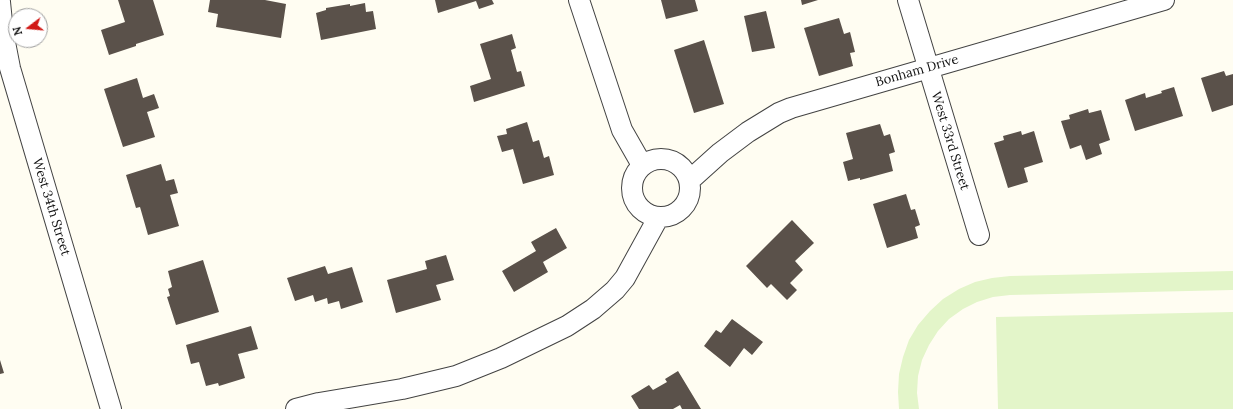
<!DOCTYPE html>
<style>
body{margin:0}
#map{position:relative;width:1233px;height:409px;overflow:hidden;background:#fffdf2;font-family:Lora,serif}
canvas{display:block}
.north{position:absolute;left:8px;top:8px;width:40px;height:40px;box-sizing:border-box;background:#fff;border:1px solid #9f9f9f;border-radius:50%;rotate:254deg;font-size:11px;font-weight:700;line-height:16px;text-align:center;color:#101010}
.north::after{content:'';display:block;margin:auto;width:14px;height:18px;background:#d11916;clip-path:polygon(50% 0,100% 100%,50% 72%,0 100%)}
</style>
<div id="map">
<canvas width="1233" height="409"></canvas>
<div class="north">N</div>
</div>
<script>
const ctx = document.querySelector('canvas').getContext('2d');
ctx.lineJoin = 'round';
function fillPath(path, color) { ctx.fillStyle = color; ctx.fill(path, 'evenodd'); }
const poly = rows => new Path2D(rows.map(r => 'M' + r).join(''));
function stroke(path, color, width, dash) { ctx.strokeStyle = color; ctx.lineWidth = width; ctx.lineCap = dash ? 'butt' : 'round'; ctx.setLineDash(dash || []); ctx.stroke(path); }
function label(font, color, halo, rows, align = 'center') {
  ctx.font = font + ' Lora,serif'; ctx.lineWidth = 4; ctx.setLineDash([]); ctx.textBaseline = 'middle'; ctx.strokeStyle = halo; ctx.fillStyle = color; for (const [text, x, y, turn = 0] of rows) {
    ctx.save(); ctx.translate(x, y); ctx.rotate((+turn || 0) * Math.PI / 180); ctx.textAlign = isNaN(turn) ? turn : align; if (halo) ctx.strokeText(text, 0, 0); ctx.fillText(text, 0, 0); ctx.restore();
  }
}
fillPath(poly([
 [1233,271,1233,290,1010,295,993,297,977,302,963,309,949,319,938,331,929,345,922,360,918,376,917,393,919,409,899,409,898,392,899,374,903,357,909,340,918,325,930,311,943,299,959,289,975,282,992,278,1010,276],
 [1233,312,1233,409,998,409,996,317]
]), '#e3f5c9');
fillPath(poly([
 [118,0,153,0,164,35,136,44,136,46,109,55,101,30,125,22],
 [210,0,265,0,286,4,281,38,216,27,218,14,208,12],
 [435,0,492,0,494,4,479,9,476,1,438,13],
 [661,0,695,0,698,11,666,19],
 [801,0,818,0,802,5],
 [365,3,366,12,373,11,376,29,321,40,316,13,326,10,326,8,350,4,350,6],
 [766,11,775,48,752,52,744,16],
 [839,18,844,34,850,32,855,52,850,53,853,66,819,76,804,28],
 [512,34,516,48,511,50,517,72,521,71,525,86,474,102,470,86,491,79,480,44],
 [704,40,724,104,694,113,674,50],
 [1224,71,1226,76,1233,74,1233,105,1212,112,1201,78],
 [137,78,143,98,154,94,159,108,147,112,155,137,123,147,104,89],
 [1174,87,1183,116,1135,131,1125,100,1145,93,1146,98,1162,93,1161,91],
 [1088,109,1089,113,1101,110,1110,140,1099,144,1102,154,1086,160,1081,145,1070,149,1061,121,1070,119,1069,115],
 [527,122,533,142,539,140,544,158,549,156,554,175,523,184,513,149,502,152,497,136,507,134,506,129],
 [880,124,884,136,890,134,895,152,889,154,893,171,860,180,860,178,848,181,843,162,853,159,846,133],
 [1021,131,1022,135,1034,131,1043,162,1024,168,1028,182,1008,188,994,143,1004,140,1003,136],
 [161,164,166,181,174,179,178,193,170,195,179,226,148,235,140,207,136,208,126,175],
 [906,194,911,210,915,209,920,225,915,227,918,238,887,248,873,204],
 [792,220,814,243,795,261,803,270,790,283,797,290,787,300,771,284,767,288,746,266],
 [556,228,567,248,543,262,548,272,514,292,502,271,536,251,531,242],
 [446,255,454,280,436,285,441,300,396,313,387,280,427,269,425,261],
 [203,260,219,312,176,325,167,297,170,296,168,289,172,287,168,271],
 [325,266,328,274,352,267,363,302,341,309,339,301,328,304,327,298,315,302,313,295,295,301,287,278],
 [732,319,763,342,752,355,744,348,730,367,704,346,716,330,721,333],
 [251,326,258,349,238,354,245,378,219,386,218,383,206,386,199,362,191,364,186,345],
 [0,360,4,373,0,374],
 [678,371,701,409,682,409,680,405,673,409,639,409,631,396,649,385,653,390,667,382,665,379]
]), '#5a514a');
const minor = poly([
 [579,0,622,130,642,165],
 [908,0,979,235],
 [0,2,3,32,10,68,111,409],
 '632 188a29 29 0 1 1 58 0a29 29 0 1 1-58 0Z',
 [690,180,720,153,748,132,779,113,791,108,1164,0],
 [296,409,319,403,402,389,456,376,501,358,567,326,593,309,615,290,625,278,658,218]
]);
stroke(minor, '#434343', 22);
stroke(minor, '#fff', 20);
label('13px', '#101010', '#fff', [
 ["Bonham Drive",917,71,-16],
 ["West 33rd Street",950,141,73],
 ["West 34th Street",51,207,73]
]);
</script>
